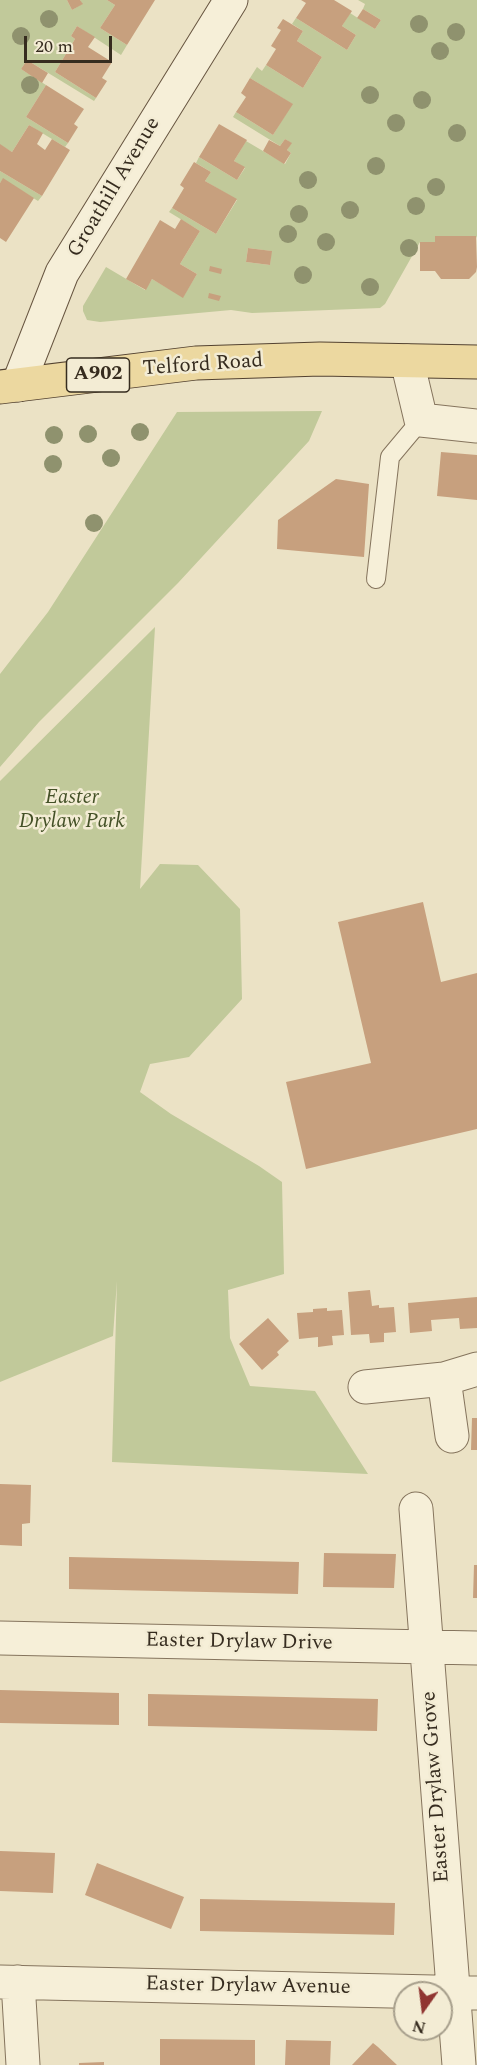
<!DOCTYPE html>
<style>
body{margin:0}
#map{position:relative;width:477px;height:2065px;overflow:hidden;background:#ebe2c5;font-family:Spectral,serif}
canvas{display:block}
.north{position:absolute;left:393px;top:1981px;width:60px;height:60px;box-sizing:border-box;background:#f3ecd4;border:2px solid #a79f8c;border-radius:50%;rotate:194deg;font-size:16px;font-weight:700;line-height:24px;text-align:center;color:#362c1f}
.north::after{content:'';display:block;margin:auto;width:21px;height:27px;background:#903531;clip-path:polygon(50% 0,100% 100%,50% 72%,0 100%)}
.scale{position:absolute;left:24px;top:36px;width:88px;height:27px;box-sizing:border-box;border:3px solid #362c1f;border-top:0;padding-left:8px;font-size:18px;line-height:21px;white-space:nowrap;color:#362c1f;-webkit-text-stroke:4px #f3ecd4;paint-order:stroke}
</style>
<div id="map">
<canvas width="477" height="2065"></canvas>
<div class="north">N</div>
<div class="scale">20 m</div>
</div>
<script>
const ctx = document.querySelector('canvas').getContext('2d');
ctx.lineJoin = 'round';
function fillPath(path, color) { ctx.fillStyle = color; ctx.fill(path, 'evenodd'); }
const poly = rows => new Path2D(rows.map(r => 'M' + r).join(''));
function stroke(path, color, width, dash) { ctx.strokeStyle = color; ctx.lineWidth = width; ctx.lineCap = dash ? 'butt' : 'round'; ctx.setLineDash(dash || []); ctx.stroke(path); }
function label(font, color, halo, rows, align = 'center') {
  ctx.font = font + ' Spectral,serif'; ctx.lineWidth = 5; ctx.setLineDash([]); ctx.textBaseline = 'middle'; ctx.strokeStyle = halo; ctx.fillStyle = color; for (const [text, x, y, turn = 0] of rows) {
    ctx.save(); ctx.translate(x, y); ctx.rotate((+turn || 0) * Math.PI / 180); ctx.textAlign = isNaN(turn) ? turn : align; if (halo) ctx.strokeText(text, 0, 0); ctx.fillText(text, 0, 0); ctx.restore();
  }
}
fillPath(poly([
 [0,0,67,0,72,10,82,4,80,0,107,0,115,5,100,28,127,45,121,55,77,26,71,36,75,39,55,72,96,98,94,101,27,60,21,69,46,85,26,117,68,143,65,147,29,125,12,152,0,145],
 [358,0,477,0,477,238,476,236,436,236,435,242,420,242,385,304,380,308,252,313,231,310,100,322,87,320,83,311,83,306,106,267,145,290,152,279,183,297,197,274,180,264,200,231,169,212,172,208,216,234,237,200,205,181,211,172,196,163,199,157,237,180,245,168,234,161,246,141,285,164,291,153,287,150,291,143,285,139,280,146,233,117,236,112,273,135,292,104,250,78,257,67,262,71,266,65,303,88,322,57,297,41,303,31,292,24,296,18,347,50,356,35,342,26,350,13,375,29,381,20,363,9,365,4],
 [248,248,271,251,270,265,246,262],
 [0,171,42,196,38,201,3,179,0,183],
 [322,411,309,441,178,583,39,722,0,767,0,674,48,612,177,412],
 [155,627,140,889,160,864,198,865,240,909,242,999,189,1057,150,1064,140,1092,171,1114,259,1166,282,1182,284,1274,228,1290,230,1338,250,1386,315,1391,368,1474,112,1462,117,1281,113,1336,0,1382,0,781]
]), '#c1c99a');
fillPath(poly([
 [67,0,80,0,83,4,72,10],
 [107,0,155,0,127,45,100,28,115,5],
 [301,0,334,0,352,11,342,26,356,35,347,50,296,18,306,3],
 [363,9,381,20,375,29,357,18],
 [283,19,303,31,297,41,322,57,303,88,266,65,276,49,271,46,281,30,277,28],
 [77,26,95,37,88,47,112,62,102,78,107,81,96,98,55,72,75,39,71,36],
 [27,60,48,73,42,83,21,69],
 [250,78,293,104,273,135,236,112,246,97,241,93],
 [46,85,84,109,74,124,78,127,68,143,26,117],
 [219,124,247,140,234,161,245,167,237,180,199,157],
 [29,125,43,133,37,144,45,150,52,139,70,150,42,196,0,171,0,144,12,152],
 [285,139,292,143,287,150,291,153,284,164,263,151,269,140,280,146],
 [194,162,211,172,205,181,237,199,216,234,172,208,184,188,180,185],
 [3,178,34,198,6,242,0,238,0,183],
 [181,219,200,231,180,264,197,274,183,298,152,279,146,290,126,279,160,220,175,229],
 [435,236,476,236,477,267,476,272,469,279,441,279,435,271,420,271,420,242,435,242],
 [248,248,272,251,270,265,246,262],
 [210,266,222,269,221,274,209,271],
 [209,293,221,296,219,301,208,298],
 [441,452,477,455,477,500,437,496],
 [336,479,369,484,364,557,277,549,278,520],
 [423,902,441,982,477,973,477,1129,306,1169,286,1082,371,1063,338,922],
 [370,1290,372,1306,379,1305,379,1308,394,1307,396,1332,384,1333,384,1342,370,1343,369,1334,351,1335,348,1292],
 [477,1297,477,1328,460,1329,459,1318,431,1320,432,1331,410,1333,408,1303],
 [327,1308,327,1311,342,1310,344,1335,332,1336,333,1345,318,1347,318,1337,299,1339,297,1313,313,1312,313,1309],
 [268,1318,289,1341,277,1352,279,1355,262,1370,239,1344],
 [472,1418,477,1418,477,1450,471,1450],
 [0,1484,31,1485,30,1523,22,1524,22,1546,0,1545],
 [324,1553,396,1554,394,1588,323,1587],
 [69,1557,299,1562,298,1594,69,1589],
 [474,1565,477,1565,477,1598,473,1598],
 [0,1690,119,1693,119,1725,0,1723],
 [148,1694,378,1699,377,1731,148,1726],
 [0,1851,55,1853,53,1893,0,1891],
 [97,1863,184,1897,171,1929,85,1895],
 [200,1899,395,1903,394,1935,200,1931],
 [160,2039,255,2040,255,2065,160,2065],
 [286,2040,331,2041,330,2065,285,2065],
 [373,2043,378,2047,397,2065,352,2065],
 [104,2062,104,2065,79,2065,79,2063]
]), '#c7a07e');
const lane = poly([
 [376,579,390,457,421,420]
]);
const street = poly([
 [407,361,421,420,477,426],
 [444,1379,452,1436],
 [365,1387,444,1379,477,1369],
 [416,1509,459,2065],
 [0,1638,477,1648],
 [0,1982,477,1993],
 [18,1982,23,2065]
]);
const secondary = poly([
 [18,385,62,273,231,0]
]);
const primary = poly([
 [0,387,196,363,320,359,477,362]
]);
stroke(lane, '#85745d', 20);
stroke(street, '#85745d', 35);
stroke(secondary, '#675540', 35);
stroke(primary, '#534230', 35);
stroke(lane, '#f6efd8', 18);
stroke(street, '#f6efd8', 33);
stroke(secondary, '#f6efd8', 33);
stroke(primary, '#ecd8a0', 33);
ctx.fillStyle = '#8f926e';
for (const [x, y] of [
 [49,19],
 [419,24],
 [456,32],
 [21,36],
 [440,51],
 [30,85],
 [370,95],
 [422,100],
 [396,123],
 [457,133],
 [376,166],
 [308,180],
 [436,187],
 [416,206],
 [350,210],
 [299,214],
 [288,234],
 [326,242],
 [409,248],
 [303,275],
 [370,287],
 [140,432],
 [88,434],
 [54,435],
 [111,458],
 [53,464],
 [94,523]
]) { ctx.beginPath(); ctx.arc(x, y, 9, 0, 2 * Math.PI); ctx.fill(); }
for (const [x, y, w] of [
 [98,375,63]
]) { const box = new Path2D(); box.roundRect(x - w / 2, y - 17, w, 34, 4.5); ctx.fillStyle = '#f3ecd4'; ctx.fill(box); stroke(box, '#362c1f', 1.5); }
label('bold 20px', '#362c1f', null, [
 ["A902",98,375]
]);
label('21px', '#362c1f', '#f3ecd4', [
 ["Groathill Avenue",115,188,-59],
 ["Telford Road",203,366,-4],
 ["Easter Drylaw Drive",239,1643,1],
 ["Easter Drylaw Grove",437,1787,-94],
 ["Easter Drylaw Avenue",248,1987,1]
]);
label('italic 21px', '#445127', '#f3ecd4', [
 ["Easter",72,799],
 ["Drylaw Park",72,823]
]);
</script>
